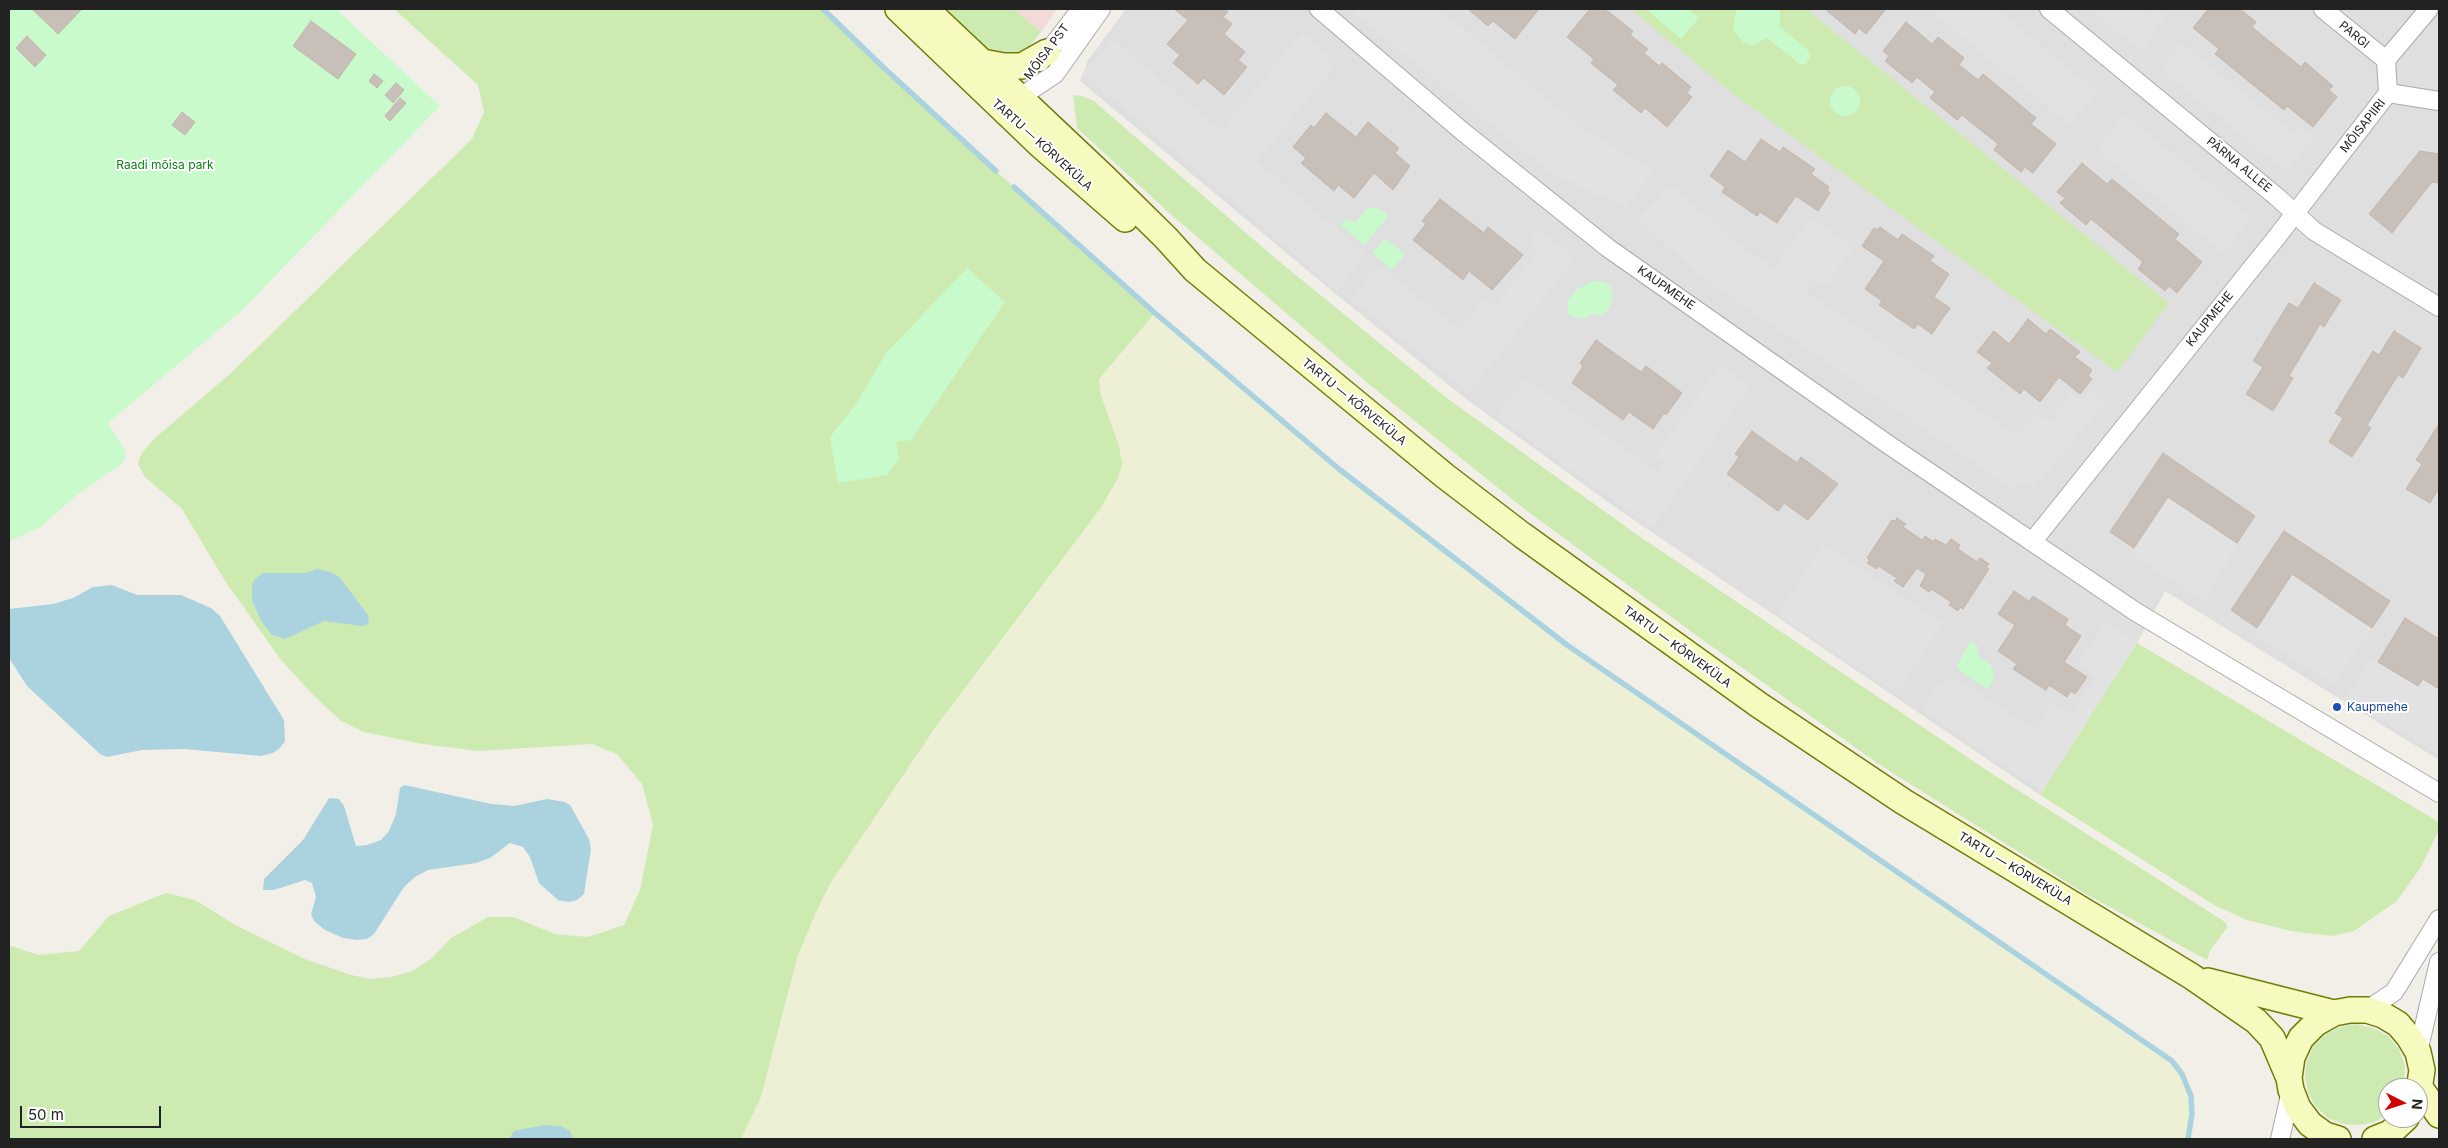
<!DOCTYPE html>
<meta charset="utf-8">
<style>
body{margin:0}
#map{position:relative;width:2448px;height:1148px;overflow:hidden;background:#f2efe9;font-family:Inter,sans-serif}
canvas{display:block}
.frame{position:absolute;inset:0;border:10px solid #222;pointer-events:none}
.north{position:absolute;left:2378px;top:1078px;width:50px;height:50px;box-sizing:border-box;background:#fff;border:1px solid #a7a7a7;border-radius:50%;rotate:95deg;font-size:14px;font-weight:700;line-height:20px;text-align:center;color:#222}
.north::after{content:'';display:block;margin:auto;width:18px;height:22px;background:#d40000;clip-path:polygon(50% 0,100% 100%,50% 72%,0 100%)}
.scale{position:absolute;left:20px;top:1106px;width:141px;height:22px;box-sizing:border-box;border:2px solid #222;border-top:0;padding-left:6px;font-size:15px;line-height:18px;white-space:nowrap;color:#222;-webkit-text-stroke:4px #fff;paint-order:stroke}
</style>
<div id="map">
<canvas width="2448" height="1148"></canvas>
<div class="frame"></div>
<div class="north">N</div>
<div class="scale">50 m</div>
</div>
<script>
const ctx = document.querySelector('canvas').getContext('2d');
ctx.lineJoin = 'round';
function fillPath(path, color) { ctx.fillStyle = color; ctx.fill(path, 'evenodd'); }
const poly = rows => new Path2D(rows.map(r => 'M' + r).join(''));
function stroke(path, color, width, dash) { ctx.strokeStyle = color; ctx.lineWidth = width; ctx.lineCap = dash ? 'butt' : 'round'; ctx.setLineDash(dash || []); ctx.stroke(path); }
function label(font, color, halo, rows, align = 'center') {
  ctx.font = font + ' Inter,sans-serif'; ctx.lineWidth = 4; ctx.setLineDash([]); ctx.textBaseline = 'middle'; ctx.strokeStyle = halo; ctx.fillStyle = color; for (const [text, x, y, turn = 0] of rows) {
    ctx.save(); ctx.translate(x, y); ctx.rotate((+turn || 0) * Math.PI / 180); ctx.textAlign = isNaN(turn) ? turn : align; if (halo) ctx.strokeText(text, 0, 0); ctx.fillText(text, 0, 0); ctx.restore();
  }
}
fillPath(poly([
 [1126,9,2439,9,2439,760,2165,591,2137,643,2040,795,1619,510,1466,399,1332,291,1080,81,1088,60]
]), '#e0dfdf');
fillPath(poly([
 [1014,9,1057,9,1041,32]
]), '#f2dad9');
fillPath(poly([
 [1155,313,1339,469,1567,645,2172,1061,2182,1074,2191,1096,2192,1114,2188,1139,741,1139,761,1097,797,958,817,910,830,884,937,725,1100,509,1101,396,1099,379]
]), '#eef0d5');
fillPath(poly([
 [394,9,823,9,882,66,996,171,1155,313,1099,379,1101,396,1119,446,1122,464,1118,478,1100,509,937,725,830,884,817,910,797,958,761,1097,741,1139,9,1139,9,945,38,955,79,951,109,916,166,893,195,900,239,927,305,959,351,975,371,979,391,977,412,971,431,959,451,938,488,917,513,917,555,934,588,937,624,925,640,890,653,825,642,784,617,754,592,744,478,751,423,744,364,732,341,721,313,695,281,660,225,581,182,509,145,477,138,464,141,454,155,438,231,373,472,139,484,112,478,85],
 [945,9,1014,9,1041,32,1023,54,1002,57,987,50],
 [1631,9,1806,9,2169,303,2117,372,1732,93],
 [1073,95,1082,96,1094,101,1275,258,1447,398,1544,468,1639,536,1991,773,2222,920,2226,923,2227,928,2211,949,2207,960,2084,893,1880,765,1700,638,1523,508,1370,385,1167,211,1077,128],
 [2137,643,2439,822,2439,830,2421,867,2397,901,2354,931,2332,936,2291,931,2247,920,2214,905,2040,795],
 [2356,1024,2373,1028,2388,1036,2399,1049,2405,1066,2404,1088,2388,1088,2388,1113,2375,1122,2359,1125,2343,1124,2328,1118,2316,1107,2308,1092,2305,1076,2307,1060,2314,1046,2326,1034,2340,1027]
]), '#cdebb0');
fillPath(poly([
 [9,9,336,9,440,106,240,312,108,423,126,452,123,463,74,497,41,527,9,541],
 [1650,9,1688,9,1699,18,1681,39,1648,11],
 [1734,9,1779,9,1781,16,1779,26,1809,51,1811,56,1806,64,1801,65,1767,38,1753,45,1743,42,1733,30,1736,11],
 '1830 101a15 15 0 1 1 30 0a15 15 0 1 1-30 0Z',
 [1373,207,1382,210,1387,214,1387,218,1364,245,1340,224,1347,220,1356,222,1366,210],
 [1385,239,1405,254,1392,270,1372,253],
 [967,268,1005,302,911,440,896,442,899,459,887,475,838,483,830,437,856,404,886,353],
 [1593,281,1604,282,1610,286,1613,294,1609,310,1600,315,1591,314,1586,319,1572,317,1568,313,1568,300,1576,290],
 [1970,641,1978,646,1978,656,1990,664,1994,673,1994,680,1987,689,1956,668]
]), '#c8facc');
fillPath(poly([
 [1351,9,1440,9,1583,129,1654,170,1625,208,1549,171,1365,23],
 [1928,9,1997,9,2097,92,2070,125],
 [2090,9,2137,9,2147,17,2155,9,2165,17,2142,52],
 [1302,32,1338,63,1257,161,1366,254,1337,291,1084,74,1113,39,1221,131],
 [2182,43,2293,133,2299,125,2314,137,2286,172,2161,70],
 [2125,114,2252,218,2223,253,2096,149],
 [1667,186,1675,188,1735,241,1773,268,1810,217,1853,248,1826,285,1813,278,1805,291,2018,436,2037,414,2050,421,2071,394,2081,400,2089,391,2105,403,2033,489,2020,480,2012,489,1706,280,1637,219],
 [1539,229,1575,258,1469,394,1351,299,1378,265,1460,330,1484,300,1494,307,1538,251,1528,242],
 [1719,366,1751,385,1653,528,1496,416,1526,378,1657,472,1664,463,1655,456],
 [2168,497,2237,543,2206,602,2136,558,2134,548],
 [1823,544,1943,623,1897,693,1777,614],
 [2292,574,2372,628,2334,684,2253,635],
 [2106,621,2137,643,2042,791,1920,709,1938,684,1943,687,1951,675,2035,730,2053,702,2072,714,2095,678,2077,665],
 [2371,657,2418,686,2423,679,2439,689,2439,755,2346,698]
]), '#e2e2e2');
fillPath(poly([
 [317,569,331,572,340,578,368,615,369,622,367,625,362,626,324,621,285,639,272,635,261,621,252,600,252,584,256,578,263,573,306,573],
 [112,585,137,595,181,595,211,608,220,616,284,720,285,741,280,748,273,753,261,756,184,749,142,750,107,757,100,754,27,686,9,658,9,609,53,604,73,598,93,587],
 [404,785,492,804,514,806,547,799,565,802,570,805,589,839,591,849,584,894,577,900,569,902,558,900,539,883,530,857,523,847,510,843,490,858,476,863,428,870,415,877,404,887,374,934,367,939,357,940,343,938,325,930,314,921,311,914,316,897,312,883,305,880,274,890,263,890,264,879,303,840,329,798,339,799,344,806,356,846,367,845,381,840,389,831,396,814,400,788],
 [544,1125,561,1126,570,1131,573,1139,509,1139,514,1131]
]), '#aad3df');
stroke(poly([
 [823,9,882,66,996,171],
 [1014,187,1155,313,1339,469,1567,645,2172,1061,2182,1074,2191,1096,2192,1114,2188,1139]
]), '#aad3df', 5.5);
const building = poly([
 [32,9,82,9,58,34,32,9],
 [1174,9,1224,9,1228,12,1223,17,1232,24,1224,34,1245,52,1238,60,1247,67,1224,95,1204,78,1198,84,1173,63,1180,55,1167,44,1188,20,1174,9],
 [1468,9,1539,9,1515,39,1493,21,1488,26,1468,9],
 [1590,9,1596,9,1600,12,1605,9,1633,31,1630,35,1648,49,1644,53,1659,66,1662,63,1691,87,1687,93,1692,97,1667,127,1645,108,1641,113,1613,90,1618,85,1591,63,1594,59,1567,37,1590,9],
 [1829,9,1886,9,1866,34,1859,28,1855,34,1827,11,1829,9],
 [2208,9,2240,9,2256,22,2252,27,2301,67,2305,62,2333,86,2329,90,2337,97,2313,127,2287,106,2284,110,2215,54,2219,49,2193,28,2208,9],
 [311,21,356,54,338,79,293,46,311,21],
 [1906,22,1932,44,1938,37,1964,58,1959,65,1978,80,1983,74,2036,118,2031,124,2056,144,2033,173,2025,167,2021,172,1994,150,1998,144,1962,115,1957,120,1930,98,1935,92,1917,77,1912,83,1885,61,1889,56,1883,51,1906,22],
 [27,36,46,55,35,67,16,48,27,36],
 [374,74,383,81,377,88,369,81,374,74],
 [396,83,404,90,393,103,385,95,396,83],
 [400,98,406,103,390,121,385,116,400,98],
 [182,112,195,122,185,135,172,125,182,112],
 [1326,113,1356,137,1368,122,1399,148,1395,153,1410,166,1393,190,1374,173,1354,198,1338,185,1334,191,1301,163,1306,158,1293,147,1311,125,1314,128,1326,113],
 [1761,139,1780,152,1783,147,1815,169,1811,174,1829,187,1827,190,1830,193,1818,211,1796,196,1777,223,1760,212,1757,216,1722,192,1725,187,1710,176,1728,150,1745,162,1761,139],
 [2420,151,2439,154,2439,183,2432,182,2392,233,2369,214,2420,151],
 [2082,163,2107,184,2112,179,2179,234,2175,239,2202,262,2177,293,2169,286,2165,291,2138,269,2143,262,2091,219,2086,225,2060,203,2065,198,2057,192,2082,163],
 [1440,199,1484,233,1488,227,1523,255,1492,290,1469,271,1463,280,1413,240,1426,224,1422,221,1440,199],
 [1880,227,1898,240,1902,234,1934,256,1930,261,1949,274,1934,297,1950,308,1932,334,1918,324,1914,329,1879,305,1882,301,1865,289,1884,261,1862,246,1874,228,1878,230,1880,227],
 [2314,283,2341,300,2324,327,2320,324,2289,376,2293,378,2273,411,2246,394,2263,367,2253,361,2289,303,2298,308,2314,283],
 [2028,319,2046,334,2050,329,2080,352,2075,357,2092,370,2088,376,2092,379,2080,394,2059,377,2040,402,2024,389,2020,394,1987,368,1992,363,1977,352,1994,331,2009,344,2028,319],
 [2394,331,2421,348,2403,378,2398,375,2367,425,2371,428,2352,457,2329,442,2343,418,2335,413,2373,351,2379,355,2394,331],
 [1596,340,1641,372,1646,366,1682,393,1666,415,1664,413,1653,429,1629,412,1623,420,1572,383,1583,366,1580,363,1596,340],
 [2439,424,2439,488,2430,503,2406,489,2422,464,2416,460,2439,424],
 [1752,431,1797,463,1801,457,1838,484,1808,520,1784,503,1778,511,1727,474,1739,457,1735,454,1752,431],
 [2163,453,2255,516,2237,543,2168,497,2134,548,2110,532,2163,453],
 [1897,518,1906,524,1903,527,1922,540,1925,536,1932,541,1931,545,1935,539,1946,545,1951,539,1960,545,1958,549,1977,562,1980,558,1989,564,1986,567,1989,569,1963,609,1960,607,1958,611,1949,605,1951,602,1931,589,1929,592,1920,586,1926,574,1917,568,1903,587,1894,581,1897,578,1878,566,1876,569,1867,563,1870,560,1867,558,1892,520,1895,521,1897,518],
 [2284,531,2390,601,2372,628,2292,574,2257,628,2231,610,2284,531],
 [2014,591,2029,601,2033,596,2068,619,2065,625,2081,636,2064,662,2087,677,2075,694,2071,691,2067,697,2049,685,2046,690,2013,669,2017,664,1998,651,2015,625,1998,614,2014,591],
 [2405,618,2439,639,2439,689,2423,679,2418,686,2378,662,2405,618]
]);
fillPath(building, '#c7bfb8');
stroke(building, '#c4b6ab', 1);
const minor = poly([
 [1319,9,1462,131,1608,248,1886,443,2136,612,2439,793],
 [2049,9,2277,197,2314,231,2439,307],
 [2323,9,2386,60],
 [1040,62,1081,9],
 [2388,93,2439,101],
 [1013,105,1019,98,1055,74,1101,9],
 [2032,542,2276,238,2388,93,2386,60,2429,9],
 [2367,1010,2394,992,2439,919],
 [2418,1052,2439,962],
 [2280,1139,2291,1091]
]);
const secondary = poly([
 [898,9,1039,144,1125,219],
 [926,9,1104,177,1166,238,1195,270,1445,476,1522,535,1759,705,1904,802,2191,976,2256,1021,2272,1038,2289,1078],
 [982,62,1004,66,1022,66,1047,52],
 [2208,981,2334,1013],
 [2421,1089,2439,1115],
 [2338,1139,2325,1135,2310,1124,2298,1108,2291,1090,2289,1078,2292,1057,2301,1038,2316,1023,2334,1013,2350,1010,2367,1010,2383,1015,2398,1024,2409,1037,2418,1052,2422,1070,2418,1097],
 [2375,1139,2390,1133,2406,1118]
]);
stroke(minor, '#a9a9a9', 20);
stroke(secondary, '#707d05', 28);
stroke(minor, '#fff', 18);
stroke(secondary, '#f7fabf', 25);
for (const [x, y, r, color] of [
 [2337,707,5,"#1a4fb4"]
]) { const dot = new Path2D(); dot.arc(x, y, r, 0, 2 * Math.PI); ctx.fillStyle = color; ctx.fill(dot); stroke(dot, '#fff', 2); }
label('12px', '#222', '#fff', [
 ["PARGI",2354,35,39],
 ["MÕISA PST",1047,52,-53],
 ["MÕISAPIIRI",2363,126,-52],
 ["TARTU — KÕRVEKÜLA",1042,145,42],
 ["PÄRNA ALLEE",2239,165,39],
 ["KAUPMEHE",1666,288,35],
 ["KAUPMEHE",2210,319,-51],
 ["TARTU — KÕRVEKÜLA",1354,402,39],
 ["TARTU — KÕRVEKÜLA",1677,647,36],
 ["TARTU — KÕRVEKÜLA",2015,869,31]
]);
label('12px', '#0c8416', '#fff', [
 ["Raadi mõisa park",165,165]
]);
label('12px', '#164399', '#fff', [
 ["Kaupmehe",2347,707]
], 'left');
</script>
